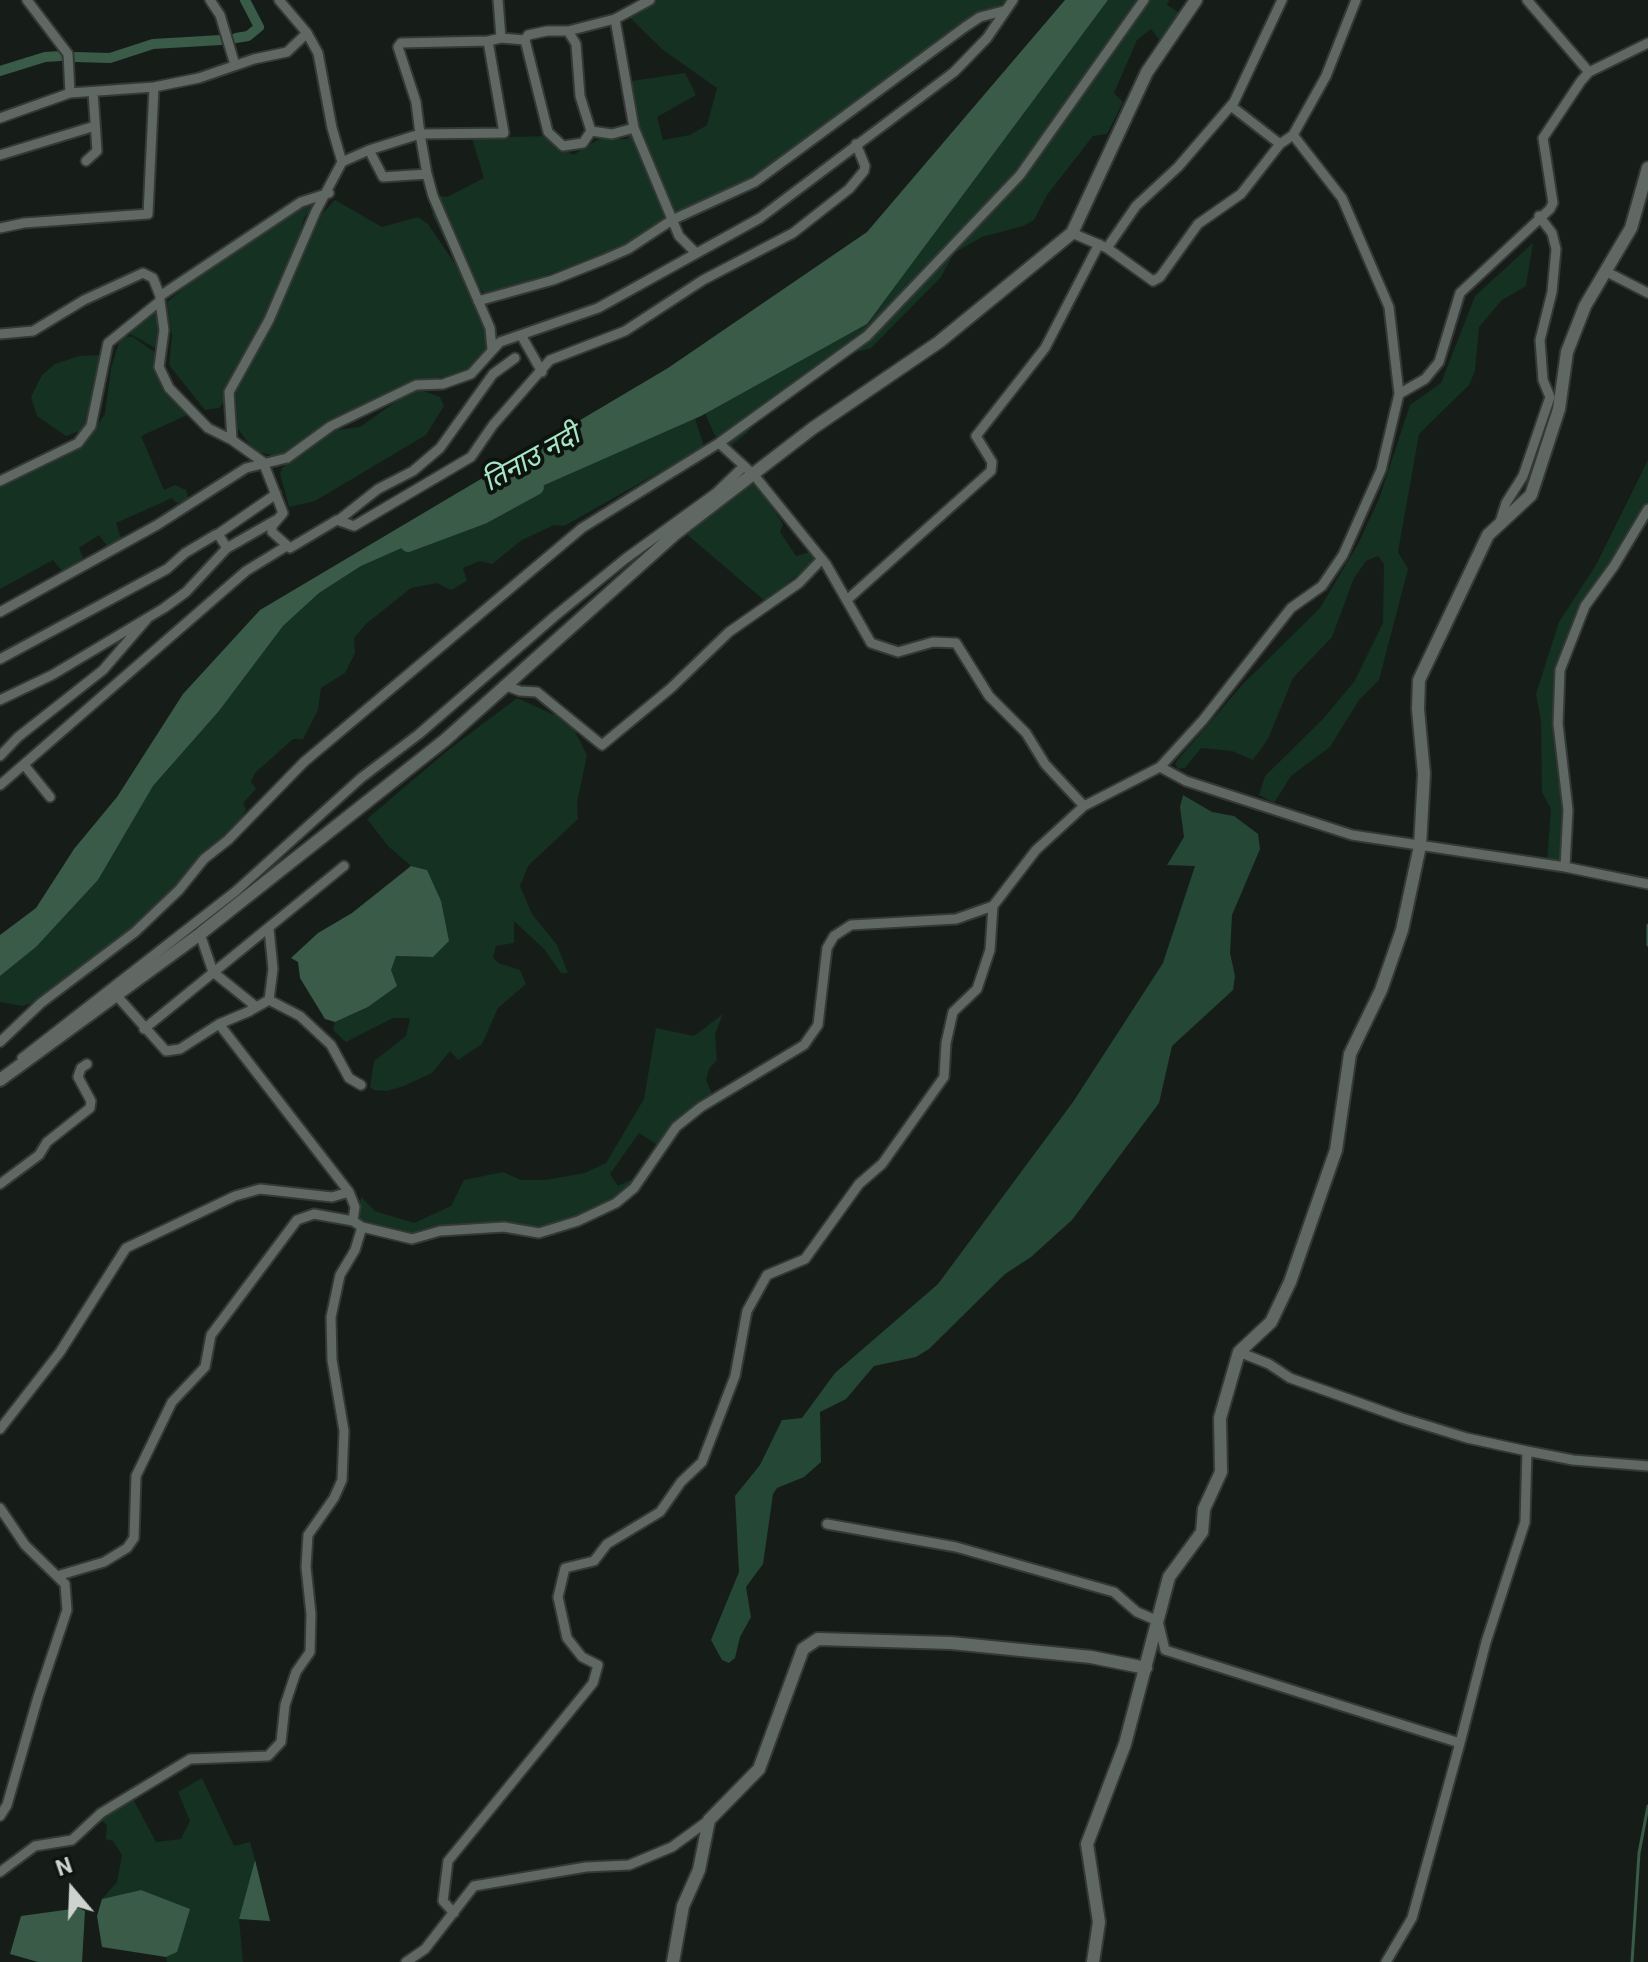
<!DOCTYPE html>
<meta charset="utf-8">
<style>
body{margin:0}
#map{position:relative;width:1648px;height:1962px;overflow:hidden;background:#161d19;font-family:Roboto,sans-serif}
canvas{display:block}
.north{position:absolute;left:32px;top:1850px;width:80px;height:80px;-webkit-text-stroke:6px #0d1410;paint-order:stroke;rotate:341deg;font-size:22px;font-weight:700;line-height:32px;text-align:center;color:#ced3d0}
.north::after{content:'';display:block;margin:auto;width:28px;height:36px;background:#ced3d0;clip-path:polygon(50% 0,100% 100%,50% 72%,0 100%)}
</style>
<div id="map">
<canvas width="1648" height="1962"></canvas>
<div class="north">N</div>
</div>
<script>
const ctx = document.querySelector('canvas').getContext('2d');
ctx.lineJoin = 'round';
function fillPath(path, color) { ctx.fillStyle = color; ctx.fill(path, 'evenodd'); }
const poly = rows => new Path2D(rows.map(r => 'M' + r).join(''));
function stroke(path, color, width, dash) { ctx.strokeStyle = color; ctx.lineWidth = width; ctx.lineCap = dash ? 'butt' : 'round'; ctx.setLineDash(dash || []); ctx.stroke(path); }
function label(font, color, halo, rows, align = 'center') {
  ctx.font = font + ' Roboto,"Noto Sans Devanagari",sans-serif'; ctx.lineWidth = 8; ctx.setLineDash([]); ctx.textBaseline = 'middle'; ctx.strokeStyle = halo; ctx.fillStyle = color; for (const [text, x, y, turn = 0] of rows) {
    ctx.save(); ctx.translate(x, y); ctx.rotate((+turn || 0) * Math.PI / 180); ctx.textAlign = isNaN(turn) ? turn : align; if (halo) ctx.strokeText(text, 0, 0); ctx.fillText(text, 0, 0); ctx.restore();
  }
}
fillPath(poly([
 [639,0,1007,0,749,192,736,193,686,215,630,247,486,295,453,257,432,214,436,195,447,197,484,178,472,138,550,136,573,155,599,139,627,139,635,126,632,81,685,73,696,95,657,117,663,140,690,135,707,125,717,88,663,50,623,11],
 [1108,0,1169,0,1167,5,1180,13,1161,42,1151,29,1137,40,1114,93,1123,102,1107,134,1093,136,1047,195,1034,220,1023,226,982,237,954,253,941,277,871,348,839,357,775,397,747,433,728,448,714,434,705,413,867,324],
 [312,200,318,202,304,218,298,240,234,388,219,408,205,410,169,365,172,336,167,302,205,270],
 [335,200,382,227,418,217,428,224,483,305,490,344,468,372,402,385,279,457,254,451,238,429,236,393,321,215],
 [1533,243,1526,286,1502,300,1479,327,1475,371,1469,385,1419,434,1398,552,1408,569,1379,680,1359,700,1330,747,1291,776,1274,803,1259,795,1265,776,1322,720,1354,682,1383,623,1384,564,1378,556,1366,561,1354,578,1332,637,1293,678,1268,739,1253,760,1232,751,1201,748,1185,768,1178,769,1175,763,1242,685,1320,608,1358,544,1379,499,1410,405,1441,383,1475,296],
 [164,304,169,326,164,353,127,332],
 [121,336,133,337,160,356,170,382,196,411,141,436,164,490,175,485,186,490,189,500,177,503,172,498,116,523,121,538,107,546,99,535,79,548,83,558,63,572,53,560,0,589,0,484,81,447,105,414,111,368],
 [101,355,98,407,87,428,66,436,37,416,31,397,42,375,55,364,79,356],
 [415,388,440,397,444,406,426,435,315,501,289,507,280,474,282,468,306,448,337,430,360,427],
 [695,418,704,447,564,526,554,525,522,540,492,564,480,561,463,568,467,581,451,590,437,583,411,588,366,624,354,638,355,653,345,673,321,688,318,710,303,739,293,739,255,773,251,782,256,789,243,803,246,809,235,831,222,837,188,871,178,882,180,887,135,930,69,974,35,1002,22,1006,0,1002,0,976,36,947,98,880,153,786,219,711,283,626,319,593,361,566],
 [1648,460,1648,503,1611,567,1577,612,1562,653,1558,675,1564,807,1562,863,1547,861,1551,809,1542,792,1541,721,1536,694,1559,622,1596,565],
 [747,485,757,485,783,524,780,532,796,556,810,552,816,560,765,601,684,532],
 [517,698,570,722,587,755,577,803,578,819,528,866,520,886,532,914,557,945,568,973,561,973,544,949,514,921,514,943,496,946,493,957,498,963,520,970,526,984,498,1008,482,1044,458,1060,450,1051,432,1073,404,1086,387,1091,374,1090,370,1087,374,1061,406,1036,410,1018,393,1018,346,1042,333,1030,335,1022,368,1007,396,956,433,957,427,870,411,866,388,846,367,819,447,751],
 [723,1014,715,1034,717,1060,709,1069,706,1080,713,1096,659,1146,639,1133,610,1174,618,1186,630,1180,632,1187,615,1201,581,1217,531,1229,496,1223,413,1236,367,1226,358,1220,361,1197,375,1211,414,1223,451,1206,464,1180,503,1172,521,1180,545,1180,585,1173,606,1163,644,1099,656,1028,694,1036],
 [202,1778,234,1846,250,1842,255,1860,239,1919,243,1962,167,1962,166,1957,177,1951,141,1890,102,1899,117,1882,122,1855,113,1841,106,1839,107,1825,100,1819,133,1799,156,1842,181,1839,190,1821,178,1792]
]), '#143122');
fillPath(poly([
 [1183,795,1212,812,1234,816,1258,834,1260,849,1232,915,1230,953,1235,976,1233,990,1172,1046,1159,1103,1072,1220,1031,1257,1005,1274,929,1349,916,1357,874,1366,846,1399,820,1412,821,1462,804,1477,777,1488,773,1494,763,1564,746,1587,751,1617,740,1637,735,1658,729,1663,722,1660,711,1640,739,1572,735,1496,760,1465,782,1420,802,1418,835,1373,938,1284,1073,1102,1163,963,1195,866,1167,865,1184,837,1180,807]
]), '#254735');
fillPath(poly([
 [1065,0,1108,0,867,324,701,416,361,566,319,593,283,626,219,711,153,786,98,880,36,947,0,976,0,935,36,908,74,849,117,797,183,694,260,610,668,368,867,232],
 [411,866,427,870,441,901,449,941,433,957,396,956,391,970,397,986,368,1007,335,1022,325,1019,300,978,298,962,291,958,318,933,352,913],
 [255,1860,270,1921,239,1919],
 [141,1890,190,1909,177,1952,166,1957,102,1947,97,1916,102,1899],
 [79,1908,85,1911,82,1962,38,1962,10,1954,21,1916]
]), '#395b48');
stroke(poly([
 [1648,925,1648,945],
 [1632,1962,1639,1853,1648,1806]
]), '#395b48', 3);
stroke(poly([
 [236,38,248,36,259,27,245,0],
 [76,57,110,58,153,44,221,40],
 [0,71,45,57,61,56]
]), '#395b48', 10);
stroke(poly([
 [408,544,483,516,536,487]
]), '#395b48', 16);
const minor = poly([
 [27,0,68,54,70,93],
 [210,0,220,15,235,65],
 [279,0,307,33,318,53,332,128,342,162,316,211,269,320,229,392,232,440,263,462,283,513,272,526,272,532,290,548,337,520,354,526,471,457,493,425,550,360,625,331,703,280,793,233,849,189,864,171,865,166,856,144],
 [498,0,501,38,525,40,528,35,547,31,568,31,576,44,580,96,591,131,583,143,563,146,548,132,525,40],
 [1527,0,1589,72],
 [568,31,615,19,650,0],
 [1231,106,1280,144],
 [0,118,70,93,154,87,199,78,254,59,287,52,307,33],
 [634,128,679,236,695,252],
 [591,131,612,134,634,128,615,19],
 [369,150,420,134,416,102,398,47,401,43,488,41],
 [0,155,95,126],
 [86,161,97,151,93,92],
 [342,162,369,150,383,177,427,174,420,134,504,133,488,41,501,38],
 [427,174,433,196,490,328,492,349],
 [0,228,24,223,148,214,154,87],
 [1072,233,1107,248,1153,281,1160,277,1198,224,1241,194,1280,144,1293,135,1326,76,1356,0],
 [1107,248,1136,206,1178,167,1234,102,1282,0],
 [1605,271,1648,293],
 [160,301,164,330,159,367,169,388,208,428,232,440],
 [478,301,553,280,603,260,628,249,672,220,755,182,965,27,980,17,1003,11],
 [0,334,33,331,84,300,143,273,153,278,160,296,301,202,329,193],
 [521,335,542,372],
 [1399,394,1425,379,1439,362,1460,293,1550,209,1553,203,1543,138,1581,81,1589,72,1648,43],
 [719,443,754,475,826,564,871,643,898,652,933,642,956,643,989,696,1026,733,1045,764,1084,806],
 [0,481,78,443,91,426,108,343,160,301,160,296],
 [340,519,378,489,413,471,440,448,493,374,515,358],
 [1499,525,1506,503,1523,476,1550,397,1543,380,1540,340,1552,292,1556,249,1552,233,1539,216],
 [218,534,276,494],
 [227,548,276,520],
 [848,599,991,471,992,462,976,436,1045,348,1099,244],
 [0,612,157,525,246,468,287,458,331,426,416,385,443,384,471,374,500,342,598,308,760,218,954,72,987,38,1013,0],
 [0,659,167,569,185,553,215,535,218,534,227,548,186,592,164,608,52,675,0,700],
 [504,685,520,691,537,692,602,745,671,688,729,632,799,583,822,559],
 [0,756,18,737,103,670,147,619],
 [25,766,50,797],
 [1160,767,1186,781,1352,835,1565,867,1648,884],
 [0,785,246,571,285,547],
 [1565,867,1568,810,1558,724,1560,670,1585,606,1614,566,1648,509],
 [200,934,213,972,254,1005,250,1011,219,1024,349,1192,355,1207,353,1221],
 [117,996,166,1051,180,1049,219,1024],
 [269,1000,300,1016,331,1045,349,1078,361,1085],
 [253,1009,269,1000,273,969,269,929],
 [144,1029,344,866],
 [0,1042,41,1003,135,932,179,890,204,859,228,840,304,762,582,528,719,443,867,336,1020,175,1144,0],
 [22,1058,236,891,361,778,419,734,555,616,625,559,716,493,742,468],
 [0,1184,39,1155,47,1142,90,1108,91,1101,78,1077,81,1068,87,1064],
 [1239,1352,1269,1364,1290,1378,1402,1418,1467,1438,1527,1451],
 [0,1429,60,1352,126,1248,235,1196,260,1189,332,1197,349,1192],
 [0,1508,25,1545,65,1584,67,1610,38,1697,7,1805,0,1816],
 [827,1524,956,1547,1114,1592,1137,1612,1158,1621,1165,1650,1460,1743,1486,1642,1525,1522,1527,1451,1573,1460,1648,1466],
 [57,1576,104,1562,127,1548,134,1538,136,1476,172,1402,205,1367,211,1335,297,1220,314,1214,353,1221,362,1227,412,1239,440,1231,504,1227,539,1233,578,1221,616,1203,634,1188,676,1127,701,1107,804,1045,818,1025,827,948,834,936,851,925,956,919,993,906],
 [0,1872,35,1846,72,1840,101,1813,190,1759,268,1756,281,1742,285,1705,296,1672,310,1652,311,1614,306,1567,308,1535,334,1498,342,1480,344,1431,332,1360,331,1317,340,1275,355,1250,362,1227],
 [454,1913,443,1901,448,1861,593,1683,598,1665,582,1657,567,1638,558,1597,565,1568,594,1561,607,1544,660,1512,681,1482,702,1462,735,1376,747,1311,767,1275,805,1259,859,1184,882,1164,944,1077,946,1043,953,1012,977,989,990,950,993,906,1036,850,1084,806,1160,767,1203,720,1291,608,1322,586,1343,555,1381,470,1399,394,1389,307,1342,198,1293,135],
 [406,1962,425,1949,474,1886,586,1867,629,1865,672,1847,709,1820],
 [1386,1962,1412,1918,1460,1743]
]);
const tertiary = poly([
 [0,1080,200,934,445,740,675,534,813,428,939,342,1072,233,1147,72,1196,0],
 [673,1962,683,1906,699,1870,709,1820,759,1769,803,1649,818,1639,951,1643,1091,1657,1146,1668],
 [1093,1962,1099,1922,1087,1844,1125,1744,1169,1577,1202,1532,1204,1509,1221,1472,1220,1418,1239,1352,1271,1322,1290,1282,1336,1150,1350,1054,1381,990,1402,930,1420,846,1424,774,1418,709,1419,680,1488,535,1531,495,1559,409,1567,352,1585,306,1631,228,1648,168]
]);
stroke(minor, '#343836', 13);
stroke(tertiary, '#343836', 16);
stroke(minor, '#606863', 9);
stroke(tertiary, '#606863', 12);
label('italic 28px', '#a9e7c4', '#0d1410', [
 ["तिनाउ नदी",532,460,-29]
]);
</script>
